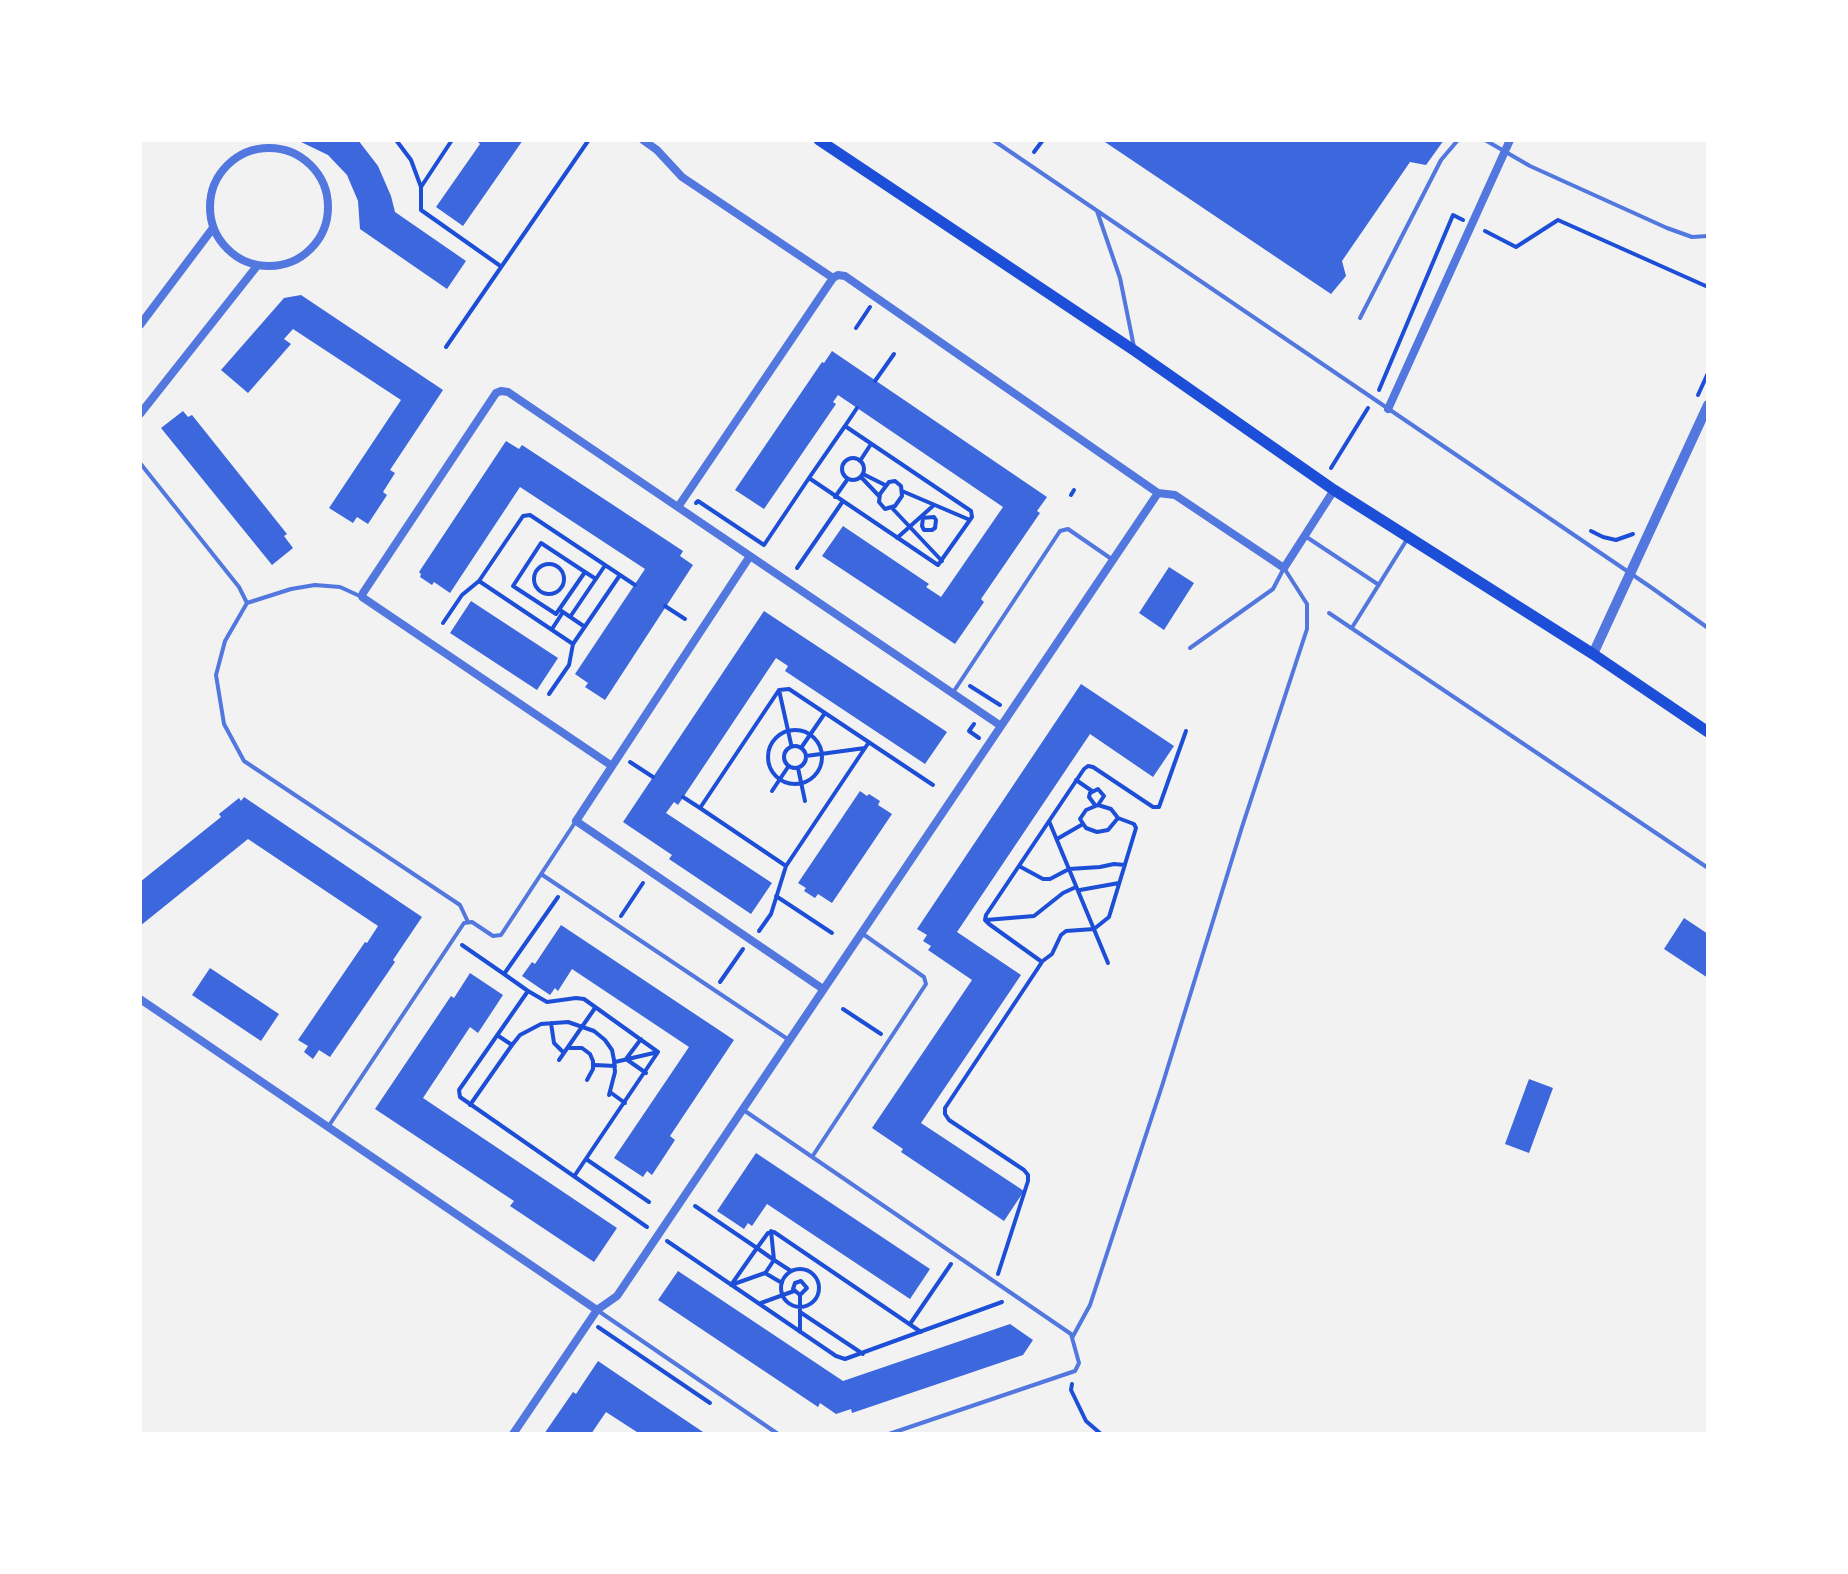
<!DOCTYPE html>
<style>
body{margin:0}
#map{position:relative;width:1848px;height:1574px;overflow:hidden;background:#f2f2f2;font-family:"Noto Sans",sans-serif}
canvas{display:block}
.frame{position:absolute;inset:0;border:142px solid #fff;pointer-events:none}
</style>
<div id="map">
<canvas width="1848" height="1574"></canvas>
<div class="frame"></div>
</div>
<script>
const ctx = document.querySelector('canvas').getContext('2d');
ctx.lineJoin = 'round';
function fillPath(path, color) { ctx.fillStyle = color; ctx.fill(path, 'evenodd'); }
const poly = rows => new Path2D(rows.map(r => 'M' + r).join(''));
function stroke(path, color, width, dash) { ctx.strokeStyle = color; ctx.lineWidth = width; ctx.lineCap = dash ? 'butt' : 'round'; ctx.setLineDash(dash || []); ctx.stroke(path); }
fillPath(poly([
 [297,140,358,140,378,166,391,196,395,212,466,261,447,289,360,229,358,201,347,175,328,155],
 [480,140,523,140,463,226,436,207,480,144,478,142],
 [1102,140,1444,140,1426,165,1410,162,1342,261,1346,276,1331,294],
 [301,295,443,390,390,470,395,473,383,492,387,495,368,524,357,517,353,523,329,508,401,400,293,329,284,339,291,344,248,393,221,370,284,298],
 [832,351,1047,497,1037,511,1040,513,981,599,984,602,955,644,822,556,843,526,929,584,926,587,941,597,1003,507,838,395,833,402,836,404,764,509,735,490,822,362,824,363],
 [183,411,188,417,192,415,287,534,284,536,293,548,272,565,161,428],
 [506,441,519,449,522,445,683,551,680,556,693,565,605,700,585,687,588,683,575,674,645,569,520,487,450,593,434,582,432,585,420,577,421,574,419,572],
 [1169,567,1194,583,1164,630,1139,613],
 [471,601,558,658,537,690,450,633],
 [764,611,947,732,925,764,785,671,788,666,776,658,678,805,674,802,666,813,772,883,751,914,669,859,672,855,623,822],
 [1081,684,1174,746,1153,777,1090,734,957,932,1021,975,921,1123,1024,1191,1004,1221,901,1152,903,1149,872,1128,972,980,928,950,931,946,923,941,927,935,917,929],
 [860,791,867,796,869,794,880,801,878,805,892,814,832,903,818,894,815,898,804,891,806,888,798,883],
 [244,797,422,917,393,960,395,962,330,1057,319,1050,313,1059,304,1052,308,1046,298,1040,365,942,367,943,378,926,248,839,140,926,140,882,221,817,219,814,239,798,241,801],
 [1684,918,1708,934,1708,978,1664,949],
 [561,925,734,1040,670,1136,675,1140,652,1175,647,1171,643,1177,614,1158,689,1047,572,969,558,991,555,988,550,995,522,976,532,962,535,964],
 [210,968,279,1014,261,1041,192,995],
 [470,973,503,995,478,1033,470,1027,423,1098,617,1228,594,1262,510,1206,514,1201,375,1109,451,996,454,998],
 [1529,1079,1553,1088,1529,1153,1505,1144],
 [756,1153,930,1269,910,1299,767,1204,752,1226,748,1223,744,1229,717,1211],
 [678,1271,843,1381,1010,1324,1033,1340,1023,1355,852,1413,851,1409,836,1414,820,1403,818,1407,658,1300],
 [598,1361,651,1397,706,1434,640,1434,606,1412,591,1434,544,1434,573,1392,576,1394]
]), '#3d67dc');
stroke(poly([
 [396,140,411,160,421,187],
 [452,140,421,187,421,210,499,265],
 [1034,152,1043,140],
 [1485,231,1516,247,1558,220,1708,287],
 [856,328,870,307],
 [446,347,588,141,586,140],
 [875,381,894,354],
 [1379,390,1453,215,1463,220],
 [1698,395,1708,373],
 [845,426,857,408],
 '842 469a11 11 0 1 1 22 0a11 11 0 1 1-22 0Z',
 [860,461,871,444],
 [1331,468,1368,408],
 [863,474,885,485],
 [861,477,879,496],
 [895,481,901,486,902,496,895,506,885,509,879,502,880,494,889,482,895,481],
 [902,491,970,520],
 [1071,495,1074,490],
 [835,497,847,480],
 [696,503,698,501,764,545,809,478,845,426,971,511,972,517,938,565,809,478],
 [892,508,942,561],
 [922,518,934,517,936,520,935,528,932,530,924,530,922,526,923,518],
 [1591,531,1603,537,1616,540,1633,534],
 [897,538,934,505],
 '534 579a15 15 0 1 1 30 0a15 15 0 1 1-30 0Z',
 [797,568,843,501],
 [585,572,556,614,513,586,541,543,585,572,596,579],
 [620,575,635,585],
 [479,581,573,644],
 [665,606,685,619],
 [560,610,585,627],
 [570,617,604,567],
 [443,623,462,595,479,581,523,516,530,515,620,575,573,644,569,665,549,694],
 [552,629,563,612],
 [970,686,1000,705],
 [779,690,791,744],
 [974,724,969,731,979,738],
 '768 757a27 27 0 1 1 54 0a27 27 0 1 1-54 0Z',
 '784 757a11 11 0 1 1 22 0a11 11 0 1 1-22 0Z',
 [801,748,825,713],
 [806,756,865,748],
 [630,762,653,777],
 [798,768,805,801],
 [1076,780,1092,791],
 [772,791,788,767],
 [683,797,700,808],
 [1095,805,1089,797,1090,793,1098,789,1104,796,1098,805],
 [1098,805,1111,809,1118,818,1108,830,1097,832,1086,828,1080,819,1086,810,1098,805],
 [1049,821,1108,963],
 [1057,839,1083,824],
 [786,866,869,742],
 [1019,866,1043,879,1050,879,1069,869,1100,867,1114,864,1125,865],
 [1080,890,1119,883],
 [776,896,832,933],
 [621,916,643,883],
 [986,920,1034,916,1063,893,1076,887],
 [759,931,771,914,786,866,700,808,779,690,789,689,933,785],
 [462,945,504,974,558,897],
 [1044,960,1052,954,1061,935,1066,931,1094,929,1109,917,1136,828,1134,824,1118,818],
 [504,974,528,991,459,1090,460,1097,647,1227],
 [720,982,743,949],
 [528,991,547,1002,576,998,584,999,658,1052,575,1175],
 [843,1009,881,1034],
 [551,1023,554,1043,564,1053],
 [641,1039,626,1059,646,1073],
 [512,1045,520,1035,541,1024,568,1022,594,1031,605,1040,612,1050,614,1060,615,1072,609,1095],
 [570,1048,582,1048,590,1054,593,1061,593,1069,587,1080],
 [559,1060,595,1008],
 [615,1062,658,1052],
 [595,1065,615,1066],
 [610,1092,625,1103],
 [470,1105,512,1045,497,1035],
 [586,1159,649,1202],
 [695,1206,757,1248,768,1233,774,1232,921,1332],
 [771,1231,774,1260],
 [667,1241,836,1356,845,1359,1002,1302],
 '781 1288a19 19 0 1 1 38 0a19 19 0 1 1-38 0Z',
 [766,1272,774,1260,791,1271],
 [998,1274,1028,1181,1028,1175,1024,1170,949,1120,945,1114,945,1108,1042,962,989,924,985,920,986,915,1084,769,1088,766,1093,767,1153,807,1159,807,1186,731],
 [731,1285,757,1248,774,1260],
 [731,1285,765,1273,782,1283],
 [761,1303,794,1291],
 [800,1312,863,1354],
 [910,1324,951,1264],
 [598,1327,710,1403],
 [800,1332,800,1295,807,1288,801,1281,795,1283,793,1289,800,1295],
 [1072,1384,1071,1390,1086,1421,1101,1434]
]), '#1d4ed8', 4);
stroke(poly([
 [993,140,1652,588,1708,628],
 [1485,140,1530,166,1667,228,1692,237,1708,236],
 [1097,211,1120,278,1134,347],
 [1360,318,1441,160,1458,140],
 [140,463,239,587,247,603,225,641,216,675,224,724,244,761,460,905,468,922],
 [1305,536,1379,585],
 [247,603,291,589,315,585,340,587,362,597],
 [1329,613,1708,868],
 [1353,626,1406,541],
 [954,691,1060,531,1068,529,1113,560],
 [541,874,789,1040],
 [745,1111,1071,1334,1079,1363,1075,1371,889,1434],
 [328,1127,464,923,472,922,493,936,501,935,576,821],
 [812,1157,926,984,924,977,863,934],
 [597,1310,778,1434],
 [1072,1338,1090,1305,1162,1086,1242,827,1307,629,1307,604,1284,568,1273,589,1190,648]
]), '#5277de', 4);
stroke(poly([
 [643,140,657,150,682,177,833,278],
 '210 207a59 59 0 1 1 118 0a59 59 0 1 1-118 0Z',
 [140,325,213,228],
 [1388,409,1510,140],
 [140,414,257,266],
 [678,507,833,278,838,275,845,276,1158,493,1175,495,1284,568,1334,490],
 [750,556,576,821,823,989],
 [612,766,362,597,363,593,496,393,501,391,508,392,1001,726],
 [140,999,597,1310],
 [513,1434,597,1310,617,1296,1158,493]
]), '#5277de', 8);
stroke(poly([
 [1593,654,1708,405]
]), '#5277de', 10);
stroke(poly([
 [819,140,1135,351,1334,490,1593,654,1708,732]
]), '#1d4ed8', 11);
</script>
